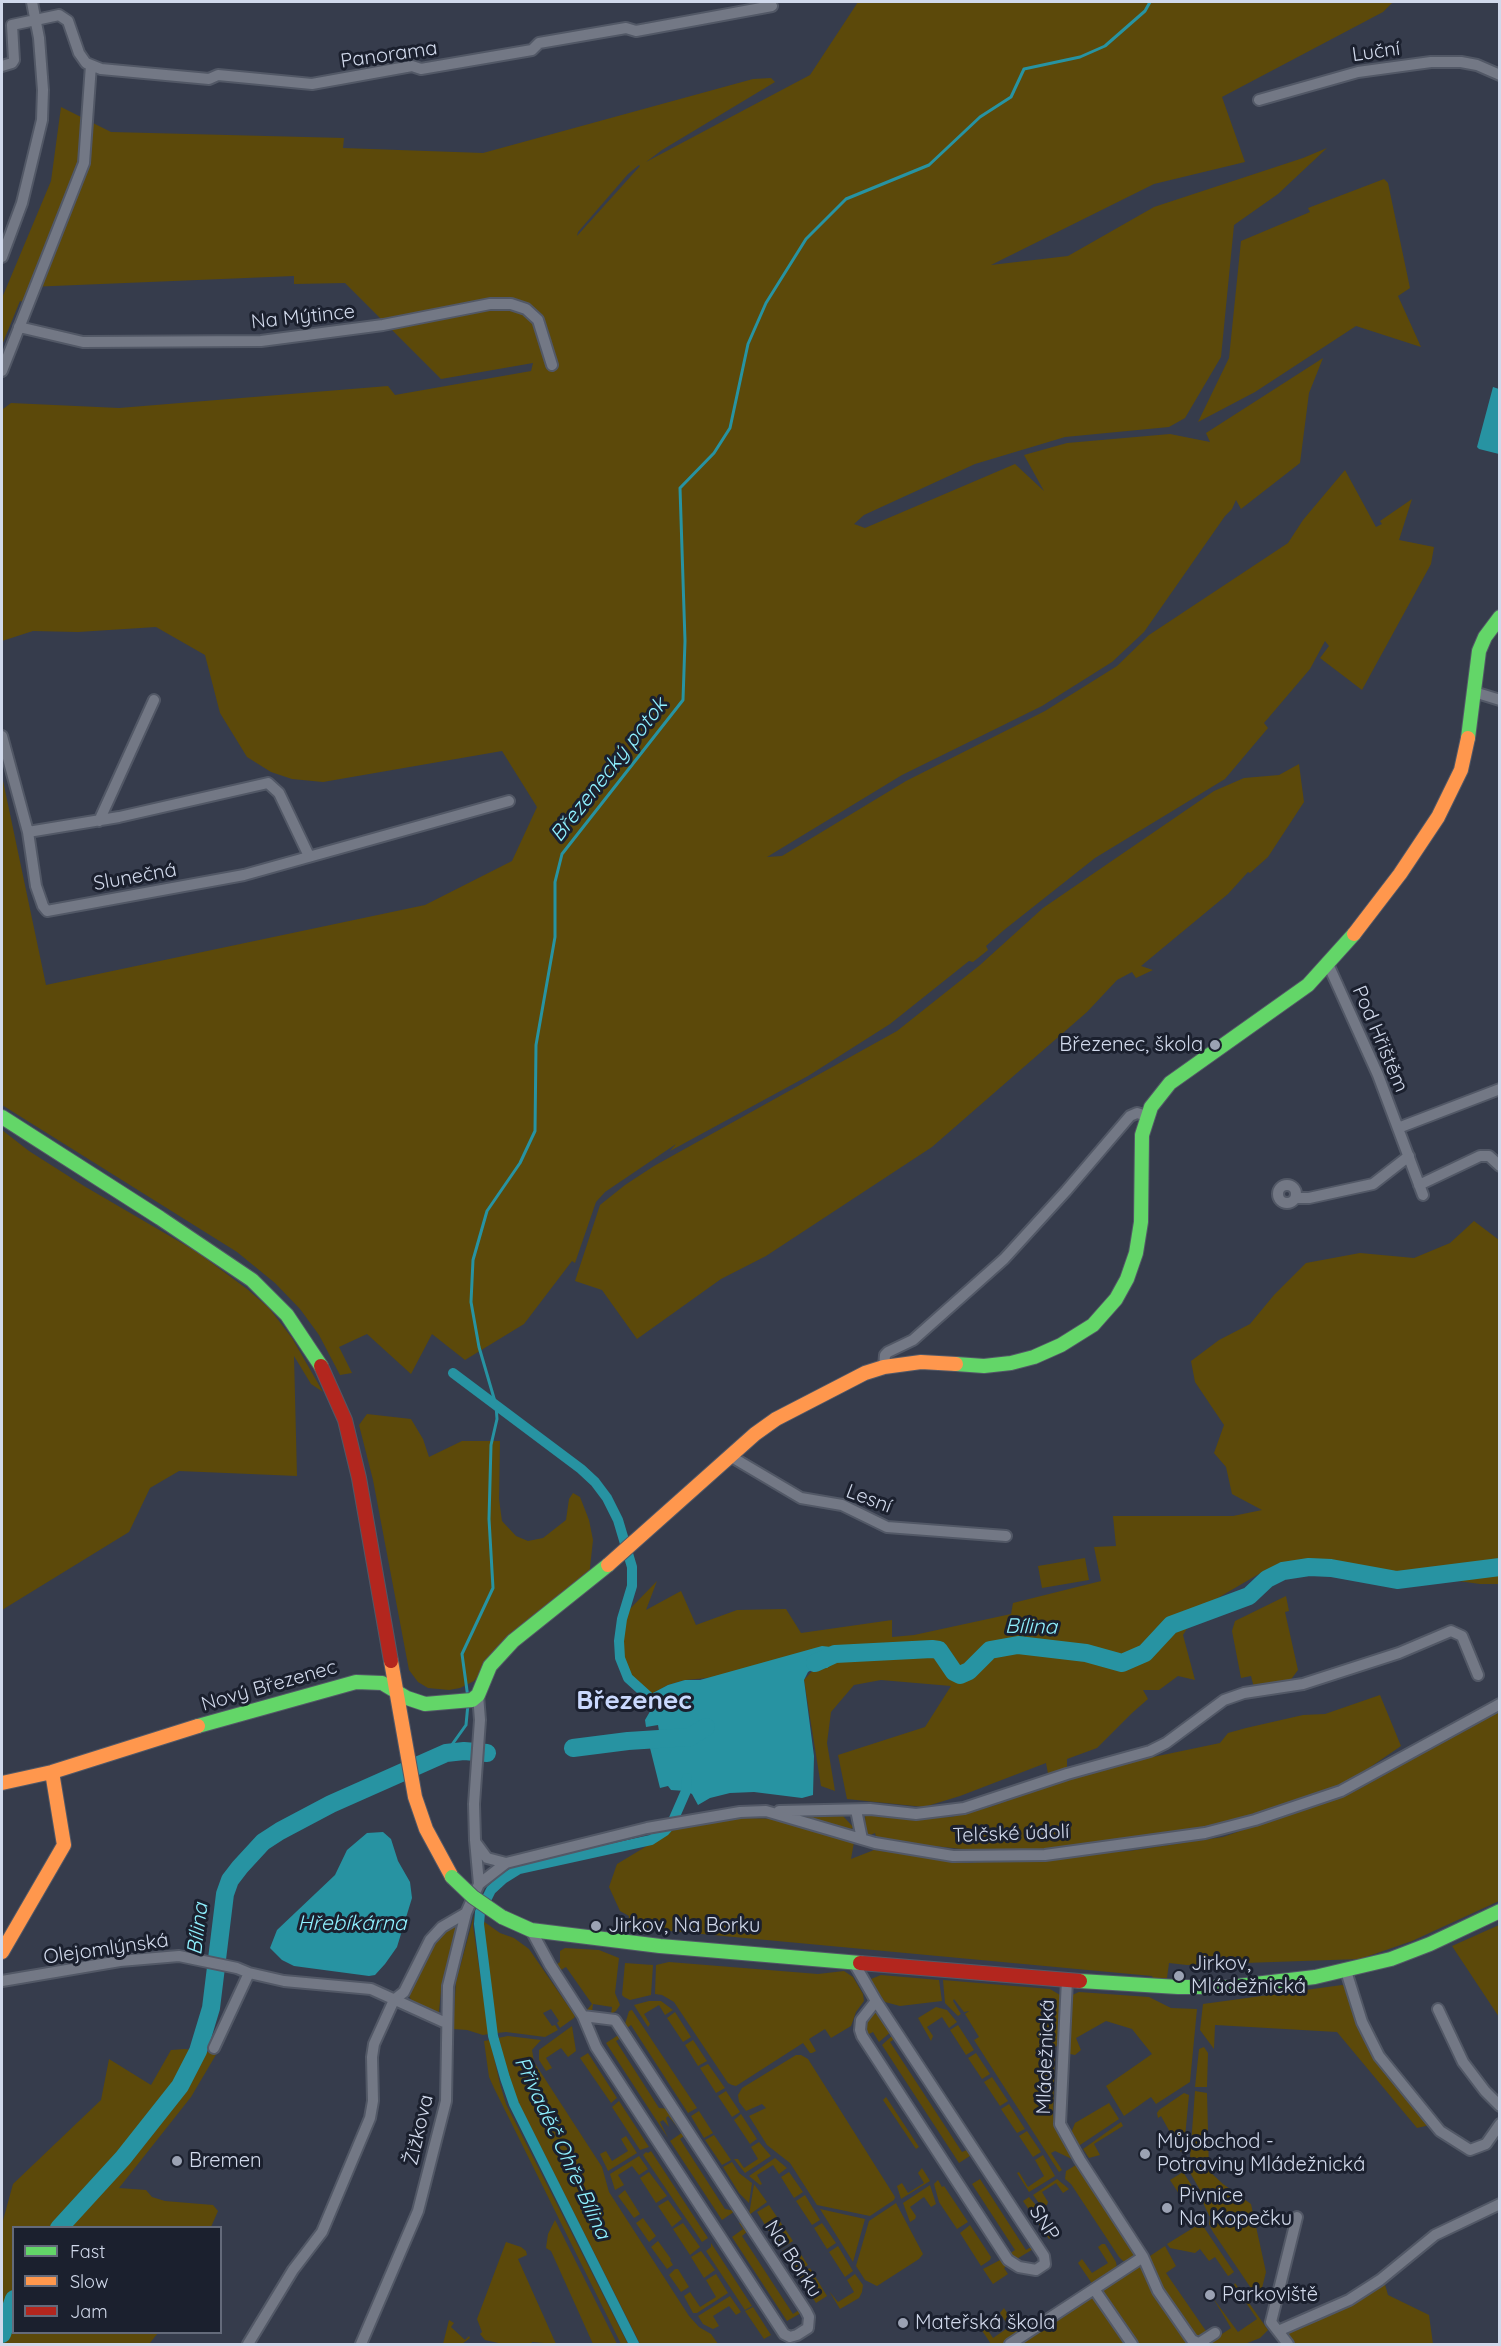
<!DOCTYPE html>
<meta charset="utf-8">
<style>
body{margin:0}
#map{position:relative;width:1501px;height:2346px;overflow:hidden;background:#363c4c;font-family:Quicksand,sans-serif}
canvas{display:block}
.frame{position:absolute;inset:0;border:3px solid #d1d9eb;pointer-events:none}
.legend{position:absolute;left:12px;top:2226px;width:210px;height:108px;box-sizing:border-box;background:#1b202e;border:2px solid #646a7a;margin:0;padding:8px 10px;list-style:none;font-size:18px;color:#d1d9eb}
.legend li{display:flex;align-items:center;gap:12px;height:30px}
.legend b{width:30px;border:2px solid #646a7a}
</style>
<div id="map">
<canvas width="1501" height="2346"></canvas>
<div class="frame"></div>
<ul class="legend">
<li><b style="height:8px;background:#63d668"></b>Fast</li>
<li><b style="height:8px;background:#ff974d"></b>Slow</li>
<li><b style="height:8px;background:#b3261e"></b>Jam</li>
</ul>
</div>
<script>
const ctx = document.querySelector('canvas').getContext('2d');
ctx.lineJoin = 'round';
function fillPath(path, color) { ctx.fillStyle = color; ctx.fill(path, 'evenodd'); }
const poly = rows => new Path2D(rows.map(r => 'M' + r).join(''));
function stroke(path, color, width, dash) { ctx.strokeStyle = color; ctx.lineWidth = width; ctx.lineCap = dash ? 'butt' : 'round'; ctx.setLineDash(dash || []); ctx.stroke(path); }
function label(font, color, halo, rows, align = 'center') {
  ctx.font = font + ' Quicksand,sans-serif'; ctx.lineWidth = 6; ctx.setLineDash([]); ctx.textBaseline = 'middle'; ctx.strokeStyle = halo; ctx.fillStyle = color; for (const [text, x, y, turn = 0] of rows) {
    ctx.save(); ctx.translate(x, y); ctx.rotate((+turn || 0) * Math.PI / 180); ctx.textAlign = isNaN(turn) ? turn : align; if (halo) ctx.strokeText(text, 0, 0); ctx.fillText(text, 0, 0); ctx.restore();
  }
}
fillPath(poly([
 [858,2,1393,2,1383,12,1222,97,1245,162,1154,184,991,265,1068,256,1154,207,1303,158,1327,148,1278,194,1234,225,1221,357,1185,418,1169,427,1065,437,975,464,864,515,854,524,865,528,1015,464,1044,491,1024,455,1067,443,1170,434,1210,442,1206,433,1323,358,1309,393,1300,463,1241,509,1236,500,1232,509,1225,516,1144,632,1112,662,1042,706,902,775,767,857,782,856,906,781,1045,711,1117,666,1149,635,1288,543,1303,520,1345,470,1376,527,1382,524,1380,521,1412,499,1399,540,1434,547,1431,564,1362,690,1320,658,1329,646,1325,641,1310,669,1264,723,1268,728,1225,779,1095,858,1004,930,986,946,988,950,973,962,969,961,890,1024,808,1076,670,1151,676,1144,605,1192,596,1202,575,1263,572,1261,524,1324,465,1360,432,1334,411,1374,367,1334,339,1347,352,1373,340,1375,319,1335,300,1309,275,1283,237,1252,2,1105,2,776,46,985,425,905,512,861,537,807,502,751,323,782,292,779,271,772,247,757,220,713,205,655,156,627,78,632,33,631,2,641,2,408,3,409,11,403,119,408,388,386,395,395,531,371,533,363,441,379,345,283,294,284,294,276,29,287,23,302,20,301,2,345,2,298,51,181,61,107,111,132,344,138,343,148,483,153,753,79,771,78,775,82,662,150,646,162,810,75],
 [639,165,640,166,577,236,578,232,628,174],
 [1384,179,1388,183,1410,288,1398,296,1421,347,1356,326,1255,392,1198,422,1229,358,1241,241,1310,212,1308,208],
 [1299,764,1304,802,1268,857,1250,873,1248,872,1228,894,1141,966,1153,970,1136,978,1132,972,1117,980,1087,1012,932,1147,766,1256,721,1279,637,1339,602,1290,575,1281,600,1205,625,1185,654,1166,897,1031,980,965,1043,908,1214,791,1244,778,1279,775],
 [2,1130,29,1151,84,1186,197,1252,247,1289,269,1308,292,1338,323,1392,311,1384,294,1356,297,1476,179,1471,150,1488,129,1532,2,1610],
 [1474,1221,1499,1240,1499,1584,1480,1584,1301,1559,1264,1571,1199,1609,1183,1635,1195,1680,1178,1676,1159,1690,1143,1690,1148,1699,1132,1713,1097,1748,1067,1759,1067,1773,1049,1779,1046,1763,960,1796,924,1807,847,1799,838,1755,925,1727,951,1686,881,1680,854,1685,831,1712,827,1743,835,1791,821,1786,804,1680,815,1668,685,1680,668,1685,651,1694,637,1684,626,1671,621,1640,625,1614,657,1581,646,1610,681,1591,696,1625,737,1610,786,1609,801,1633,892,1620,892,1637,914,1635,1011,1614,1013,1603,1101,1581,1094,1547,1116,1546,1113,1516,1233,1516,1262,1510,1232,1494,1226,1467,1214,1453,1224,1425,1195,1382,1191,1361,1219,1340,1250,1324,1274,1295,1306,1263,1360,1253,1414,1258,1450,1243],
 [367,1414,411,1419,423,1439,429,1457,462,1441,500,1441,499,1499,502,1521,516,1536,528,1541,543,1538,566,1520,569,1499,573,1493,580,1497,589,1520,593,1540,589,1577,487,1664,474,1681,460,1688,449,1690,428,1688,418,1682,409,1670,373,1480,359,1425],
 [1085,1558,1089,1580,1042,1588,1038,1566],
 [1286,1596,1289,1611,1285,1612,1298,1670,1289,1682,1254,1688,1251,1676,1241,1678,1232,1631,1235,1621],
 [1380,1695,1401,1746,1350,1781,1248,1819,1172,1835,1035,1850,981,1851,877,1840,875,1833,866,1837,865,1814,922,1818,951,1817,993,1806,1091,1770,1220,1743,1228,1733,1246,1728,1303,1715,1325,1714],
 [1499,1711,1499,1901,1412,1941,1360,1959,1187,1965,1169,1963,1167,1978,1154,1980,1152,1976,627,1927,629,1916,620,1911,609,1887,617,1864,675,1829,741,1818,780,1819,854,1842,851,1859,874,1850,967,1863,1129,1851,1223,1837,1357,1790],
 [794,1815,843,1816,854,1828,845,1830],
 [474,1915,473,1926,489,2034,483,2035,467,2030,453,2029,456,1982],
 [483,1921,500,1933,514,1938,529,1949,575,2016,574,2018,560,2028,557,2023,559,2021,551,2009,543,2013,552,2026,555,2025,558,2030,545,2037,506,2032,497,2033],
 [453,1925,456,1925,455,1933,441,1991,439,2012,434,2012,411,2000,408,1993,429,1946,442,1932],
 [1499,1925,1499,2017,1452,1946],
 [565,1948,599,1950,619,1958,615,1993,620,2005,616,2011,611,2014,612,2007,593,2004,592,2012,586,2011,592,2004,566,1967,559,1971,556,1965,560,1962,560,1951],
 [669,1962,818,1974,844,1971,853,1977,863,1994,864,2001,856,2012,851,2026,831,2038,825,2029,809,2039,816,2051,812,2053,810,2053,803,2043,736,2086,732,2085,728,2083,674,2002,662,1995,655,1994,656,1965],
 [625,1963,653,1965,651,1995,630,2000,624,1997,622,1995],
 [881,1975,939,1980,942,2001,900,2006,885,2002,873,1985,871,1979],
 [943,1980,1050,1989,1060,1995,1059,2044,1055,2047,1053,2117,1057,2120,1065,2147,1074,2160,1055,2151,1051,2153,1062,2170,1059,2172,974,2040,979,2037,965,2014,969,2011,964,2012,954,1999,953,2001,961,2014,958,2016,945,2003],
 [1342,1985,1345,1986,1356,2019,1430,2125,1417,2128,1337,2032,1215,2025,1214,2049,1200,2030,1203,2004],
 [1079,1992,1149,1997,1171,2008,1197,2009,1190,2082,1156,2104,1151,2097,1124,2116,1106,2086,1152,2054,1132,2029,1106,2021,1076,2038,1081,2050,1075,2055,1070,2054,1070,1996],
 [649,2001,661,2001,673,2010,665,2015,659,2005,644,2014,650,2024,648,2027,634,2005],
 [936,2007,947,2010,957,2022,949,2028,942,2017,927,2027,933,2036,931,2041,918,2018],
 [632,2010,697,2108,688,2113,631,2025,627,2028,625,2024,629,2011],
 [675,2012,691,2037,683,2042,667,2018],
 [876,2013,880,2014,892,2031,879,2042,873,2032,867,2035,864,2025,872,2014],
 [958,2025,974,2050,966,2055,950,2030],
 [572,2026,576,2051,568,2057,561,2048,546,2058,552,2068,546,2071,539,2060,539,2050],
 [620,2034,622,2037,616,2041,659,2108,669,2109,681,2129,680,2130,668,2116,666,2118,669,2127,663,2120,660,2122,668,2138,606,2043],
 [894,2034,896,2038,890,2042,962,2152,969,2149,973,2154,959,2163,882,2045],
 [508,2036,541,2040,532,2050,534,2062,602,2167,609,2192,689,2316,699,2327,711,2334,718,2344,640,2344,518,2102,508,2076,498,2038],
 [490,2040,500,2084,506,2104,628,2344,621,2344,494,2088,489,2077,484,2041],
 [693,2040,707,2061,698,2066,685,2045],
 [1204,2047,1208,2053,1207,2087,1195,2087,1199,2049],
 [185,2049,217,2053,191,2097,119,2188,146,2190,152,2197,165,2201,213,2205,218,2211,211,2227,14,2228,14,2332,158,2333,149,2344,2,2344,2,2224,13,2184,101,2100,109,2059,151,2085,171,2050],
 [588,2053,617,2098,611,2103,580,2058],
 [976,2053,990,2074,982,2079,968,2058],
 [796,2055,801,2055,808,2059,895,2197,894,2200,870,2216,817,2205,790,2163,767,2145,749,2116,766,2108,762,2104,746,2111,739,2102,738,2095,742,2088],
 [708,2064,725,2088,716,2093,700,2068],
 [992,2077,1008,2101,1000,2106,984,2082],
 [726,2091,740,2112,732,2117,718,2096],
 [1195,2091,1207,2093,1209,2171,1223,2184,1251,2204,1266,2272,1259,2300,1213,2232,1209,2224,1210,2217,1204,2205,1200,2190,1189,2171],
 [1184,2093,1189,2095,1184,2148,1181,2152,1161,2116,1158,2118,1157,2113,1159,2110],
 [886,2097,919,2147,916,2149,883,2100],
 [619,2101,647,2144,649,2147,640,2150,612,2107],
 [1109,2103,1119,2119,1077,2147,1071,2133,1075,2123],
 [1009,2104,1025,2129,1017,2133,1001,2109],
 [699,2111,713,2133,704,2138,691,2116],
 [741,2114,757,2139,750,2144,734,2120],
 [1121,2122,1123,2126,1094,2144,1100,2155,1089,2158,1083,2149],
 [1027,2131,1041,2152,1033,2157,1019,2136],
 [683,2132,685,2135,680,2139,725,2209,735,2211,722,2220,670,2141],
 [714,2135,731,2160,722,2165,705,2140],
 [626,2136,637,2153,608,2171,600,2154,606,2151,612,2161,628,2151,621,2139],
 [759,2142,771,2156,745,2173,734,2159,738,2159,744,2168,758,2159,751,2147],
 [651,2151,708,2238,702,2242,643,2155,646,2152,648,2153],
 [1043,2155,1055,2176,1029,2192,1017,2173,1019,2172,1028,2187,1044,2176,1035,2160],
 [639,2156,648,2169,639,2175,632,2166,618,2175,624,2185,615,2190,610,2174],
 [775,2158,787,2168,779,2174,773,2165,757,2175,762,2184,760,2185,749,2176],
 [732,2162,739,2173,752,2183,749,2203,739,2193,723,2167],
 [1076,2165,1136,2257,1132,2260,1123,2261,1119,2257,1071,2184,1065,2179,1066,2171],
 [922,2168,930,2181,901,2199,897,2186,902,2183,908,2193,924,2183,918,2173],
 [649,2172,667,2196,656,2203,640,2178],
 [789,2172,803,2192,794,2198,781,2177],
 [1183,2172,1194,2189,1181,2197,1170,2180],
 [980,2179,1026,2250,1033,2246,1035,2248,1015,2260,1009,2254,1015,2250,972,2184],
 [1057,2179,1069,2189,1063,2193,1056,2183,1042,2192,1048,2202,1047,2205,1042,2207,1033,2195],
 [938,2180,942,2187,944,2186,968,2222,957,2229,939,2202,934,2184],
 [754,2184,767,2202,749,2215],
 [930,2185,936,2204,931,2207,924,2197,910,2207,916,2216,915,2219,910,2222,903,2203],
 [625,2190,640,2214,634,2218,618,2196],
 [805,2195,820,2220,812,2225,796,2201],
 [1029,2197,1040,2210,1056,2234,1049,2239,1023,2201],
 [668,2200,682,2219,672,2227,658,2206],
 [896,2203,923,2254,919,2259,877,2286,865,2280,856,2266,869,2221],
 [769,2205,793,2241,780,2249,757,2212],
 [820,2209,865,2219,853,2262],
 [643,2218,656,2236,649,2242,636,2223],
 [555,2220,617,2344,593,2344,551,2251,546,2248,548,2234],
 [742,2222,748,2231,742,2236,793,2314,799,2310,801,2313,787,2321,732,2237,743,2229,739,2223],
 [683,2223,700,2247,690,2255,673,2229],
 [822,2223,836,2243,827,2249,814,2228],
 [1201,2223,1234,2272,1230,2275,1228,2276,1215,2257,1209,2261,1200,2249,1195,2253,1170,2248,1167,2244],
 [970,2225,991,2257,990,2260,981,2266,960,2233],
 [658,2241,671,2259,670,2260,673,2265,667,2269,651,2247],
 [506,2242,521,2247,526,2251,527,2255,518,2259,556,2344,532,2342,531,2344,503,2344,485,2340,480,2334,482,2332,477,2319],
 [711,2243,752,2306,745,2310,706,2251,711,2247],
 [794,2244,808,2265,796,2272,782,2251],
 [1102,2244,1105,2244,1116,2262,1117,2268,1093,2285,1078,2263,1082,2259,1092,2273,1108,2263,1098,2247],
 [838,2246,853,2271,845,2277,829,2252],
 [1165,2246,1176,2266,1166,2273,1206,2331,1212,2329,1201,2336,1195,2335,1163,2290,1147,2258],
 [701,2251,715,2270,704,2278,691,2257],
 [1002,2259,1007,2266,1004,2268,1008,2274,993,2284,983,2269],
 [1140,2264,1156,2297,1189,2344,1136,2344,1102,2292,1104,2287],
 [810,2268,827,2296,816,2303,798,2275],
 [675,2269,678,2269,689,2287,681,2292,669,2275],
 [716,2274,728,2293,697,2313,693,2313,684,2296,690,2292,700,2307,716,2297,706,2280],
 [855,2274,863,2285,862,2292,859,2298,840,2309,829,2291,838,2302,854,2292,847,2280],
 [1384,2281,1388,2295,1429,2315,1433,2344,1293,2344,1285,2334,1351,2304],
 [1235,2283,1268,2330,1260,2338,1245,2344,1207,2344,1231,2328,1213,2298,1238,2332,1257,2319,1234,2285],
 [730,2296,741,2312,736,2315,729,2306,713,2316,719,2326,713,2329,703,2324,698,2316],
 [1092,2296,1095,2296,1128,2344,1016,2344],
 [753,2307,771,2335,764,2339,745,2311],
 [1004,2308,1020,2334,1004,2344,991,2344,979,2326,983,2323,993,2338,1009,2327,1000,2313],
 [449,2320,454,2323,451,2327,465,2340,469,2336,470,2338,462,2344,443,2344]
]), '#5c490a');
fillPath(poly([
 [1493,387,1499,389,1499,454,1479,449,1477,447],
 [822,1646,831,1647,835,1654,835,1662,827,1668,815,1668,808,1672,804,1680,814,1756,813,1795,802,1798,754,1792,730,1793,710,1798,698,1805,692,1794,686,1791,671,1790,668,1786,660,1788,650,1748,684,1743,684,1735,647,1735,659,1731,658,1725,646,1727,645,1720,652,1708,649,1697,651,1694,668,1685,685,1680,700,1680],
 [383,1832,391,1839,398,1861,410,1882,412,1898,397,1947,385,1964,375,1975,369,1976,294,1966,282,1960,270,1948,277,1930,335,1875,347,1850,367,1833]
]), '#2793a2');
stroke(poly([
 [468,1698,462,1654,493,1588,489,1519,491,1445,497,1419,496,1405,479,1347,471,1302,473,1260,487,1211,520,1163,535,1131,536,1045,555,937,555,882,562,854,683,700,685,641,680,488,714,453,730,428,748,344,766,303,806,239,846,199,929,165,980,117,1011,97,1024,69,1080,57,1105,46,1145,11,1150,2],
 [446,1753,466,1725,468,1704]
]), '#2793a2', 3);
stroke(poly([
 [453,1373,581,1469,595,1482,607,1498,618,1520,632,1567,632,1586,622,1619,619,1641,620,1658,628,1678,659,1706],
 [634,2344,514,2104,505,2078,493,2036,479,1924,480,1912,491,1890,503,1879,519,1869,651,1840,665,1831,672,1823,686,1791,687,1778]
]), '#2793a2', 10);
stroke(poly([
 [815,1663,835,1654,932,1649,939,1650,954,1672,960,1675,969,1671,990,1650,1018,1645,1086,1653,1122,1663,1145,1653,1171,1625,1249,1596,1267,1579,1283,1571,1309,1567,1331,1568,1397,1580,1500,1567],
 [573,1748,628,1741,690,1737,706,1727],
 [59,2228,123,2158,180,2086,198,2051,211,2008,225,1894,230,1880,240,1867,263,1842,280,1831,331,1804,446,1753,464,1751,487,1753],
 [2,2334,14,2299]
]), '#2793a2', 18);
const street = poly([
 [2,66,12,63,14,60,12,25,59,15,68,21,79,53,86,63,101,69,209,79,218,75,312,84,412,66,421,69,532,50,539,43,626,28,636,31,772,6],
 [1259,100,1358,72,1431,62,1461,62,1477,65,1500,75],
 [2,257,22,203,42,120,43,90,39,38,32,2],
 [19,327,83,342,261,341,383,325,490,304,511,304,526,309,538,320,552,365],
 [2,371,84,163,91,65],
 [1474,692,1500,700],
 [2,736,28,832,119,817,268,783,279,793,309,856],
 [99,821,154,700],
 [28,832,36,886,43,906,47,911,244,875,509,801],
 [1328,964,1378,1075,1423,1195],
 [1398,1128,1500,1089],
 '1278 1194a9 9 0 1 1 18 0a9 9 0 1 1-18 0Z',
 [1419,1185,1480,1156,1489,1156,1500,1166],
 [1296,1198,1309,1198,1373,1184,1409,1156],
 [884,1367,885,1355,888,1352,913,1340,1004,1259,1066,1191,1130,1116,1137,1113,1147,1116],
 [730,1456,801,1498,842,1505,887,1527,1006,1536],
 [856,1810,862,1839],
 [779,1811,870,1809,916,1814,964,1808,1067,1774,1150,1751,1166,1743,1224,1700,1244,1693,1303,1684,1399,1653,1451,1631,1462,1636,1478,1675],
 [476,1843,487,1858,506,1863,479,1884],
 [506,1863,647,1828,740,1812,766,1811,875,1843,953,1856,1045,1855,1205,1833,1255,1820,1341,1791,1500,1704],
 [531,1930,550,1965,583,2016,596,2047,784,2334,790,2337,797,2335,808,2328,809,2317,806,2311,615,2020,583,2016],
 [854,1963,876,2001,1044,2256,1045,2264,1036,2270,1019,2267,1008,2260,862,2036,860,2030,861,2020,876,2001],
 [1346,1971,1362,2022,1379,2056,1440,2131,1470,2150,1486,2144,1500,2124],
 [1067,1980,1060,2124,1080,2160,1143,2257,1158,2291,1192,2340,1198,2343,1201,2342,1215,2333],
 [2,1981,120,1961,179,1956,237,1968,249,1973,284,1981,371,1989,446,2023],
 [1438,2009,1463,2062,1485,2091,1500,2106],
 [214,2048,249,1973],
 [1094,2289,1132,2344],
 [1278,2331,1349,2300,1380,2280,1435,2235,1500,2204],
 [248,2344,293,2270,322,2232,370,2118,373,2101,372,2057,374,2044,394,2000,404,1992,430,1940,442,1927,466,1913],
 [361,2344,418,2211,446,2101,448,1986,466,1913,479,1884,475,1840,474,1804,480,1720,478,1695],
 [1010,2344,1143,2257],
 [1288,2344,1271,2322,1297,2217]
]);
const fast = poly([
 [1468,738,1479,651,1485,637,1500,617],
 [2,1117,160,1218,252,1280,287,1315,321,1366],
 [956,1364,984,1366,1011,1363,1034,1357,1061,1345,1093,1325,1116,1299,1127,1279,1136,1253,1141,1222,1142,1135,1151,1107,1170,1083,1308,985,1354,934],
 [198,1726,356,1682,382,1683,407,1698,425,1704,472,1700,478,1695,490,1666,513,1641,608,1565],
 [502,1917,531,1930,660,1946,860,1963],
 [1080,1981,1178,1987,1229,1987,1315,1977,1391,1959,1430,1944,1500,1911]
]);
const slow = poly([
 [1354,934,1400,874,1438,817,1461,770,1468,738],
 [608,1565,755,1434,776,1419,865,1373,884,1367,921,1362,956,1364],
 [391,1661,415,1797,426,1829,452,1877],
 [2,1783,52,1772,198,1726],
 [2,1952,64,1845,52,1772]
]);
const jam = poly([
 [321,1366,345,1420,359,1478,391,1661],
 [860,1963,1080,1981]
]);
stroke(street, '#525866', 14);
stroke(fast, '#525866', 16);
stroke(slow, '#525866', 16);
stroke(jam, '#525866', 16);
stroke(street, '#737885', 10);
stroke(fast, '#63d668', 14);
stroke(slow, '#ff974d', 14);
stroke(jam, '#b3261e', 14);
const fastBridge = poly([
 [452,1877,473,1897,502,1917]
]);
stroke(fastBridge, '#525866', 16, []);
stroke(fastBridge, '#63d668', 14);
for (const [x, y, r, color] of [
 [1215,1045,6,"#9ba2b3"],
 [596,1926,6,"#9ba2b3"],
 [1179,1976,6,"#9ba2b3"],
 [1145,2154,6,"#9ba2b3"],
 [177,2161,6,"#9ba2b3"],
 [1167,2208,6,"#9ba2b3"],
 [1210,2295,6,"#9ba2b3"],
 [903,2323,6,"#9ba2b3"]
]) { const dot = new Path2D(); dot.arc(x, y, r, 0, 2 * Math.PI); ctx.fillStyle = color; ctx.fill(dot); stroke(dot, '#1b202e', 2); }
label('20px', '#d1d9eb', '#1b202e', [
 ["Luční",1376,52,-8],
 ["Panorama",389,55,-8],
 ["Na Mýtince",303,317,-6],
 ["Slunečná",135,877,-10],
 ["Pod Hřištěm",1380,1039,67],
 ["Lesní",869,1499,21],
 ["Nový Březenec",269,1686,-16],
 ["Telčské údolí",1011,1834,-2],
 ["Olejomlýnská",106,1949,-8],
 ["Mládežnická",1046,2057,-88],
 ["Žižkova",419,2130,-77],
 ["SNP",1044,2223,57],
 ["Na Borku",793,2259,57]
]);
label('20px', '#d1d9eb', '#1b202e', [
 ["Březenec, škola",1203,1045,"right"],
 ["Jirkov, Na Borku",608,1926],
 ["Jirkov,",1191,1964],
 ["Mládežnická",1191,1987],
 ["Můjobchod -",1157,2142],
 ["Potraviny Mládežnická",1157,2165],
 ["Bremen",189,2161],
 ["Pivnice",1179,2196],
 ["Na Kopečku",1179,2219],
 ["Parkoviště",1222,2295],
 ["Mateřská škola",915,2323]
], 'left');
label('italic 21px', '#8ff1ff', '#1b202e', [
 ["Březenecký potok",609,770,-52],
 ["Bílina",1031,1627,1],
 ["Hřebíkárna",352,1924],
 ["Bílina",198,1929,-83],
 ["Přivaděč Ohře-Bílina",562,2148,65]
]);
label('bold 26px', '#cad9fe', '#1b202e', [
 ["Březenec",634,1701]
]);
</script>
